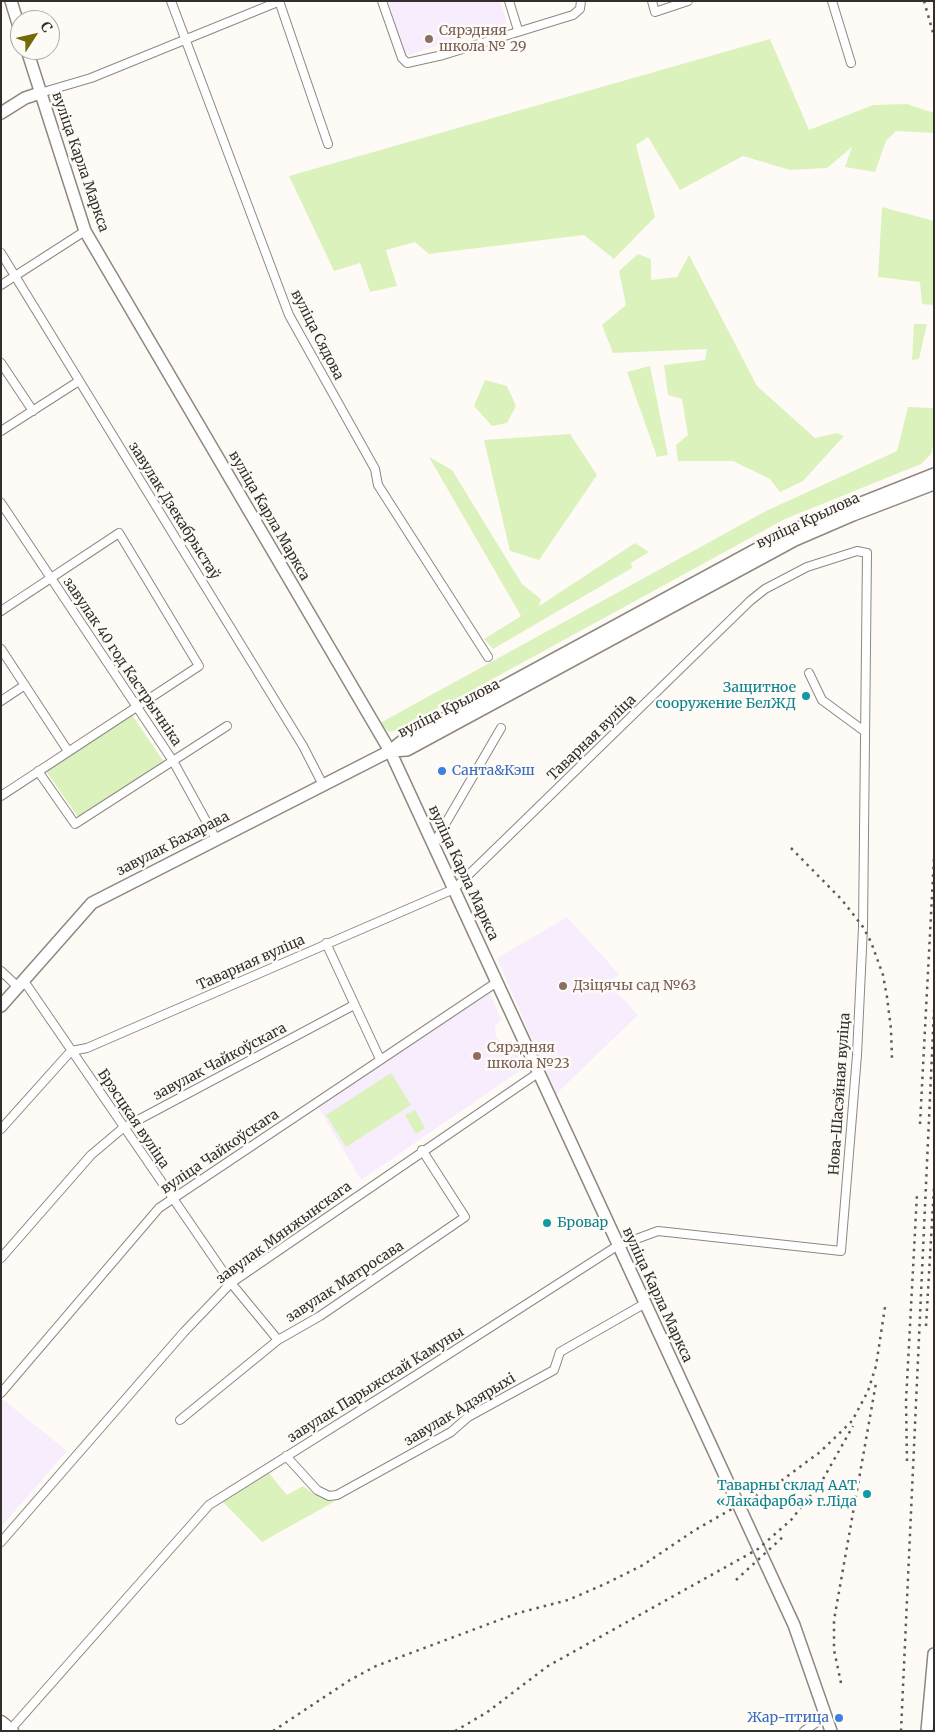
<!DOCTYPE html>
<meta charset="utf-8">
<style>
body{margin:0}
#map{position:relative;width:935px;height:1732px;overflow:hidden;background:#fefbf7;font-family:Merriweather,serif}
canvas{display:block}
.frame{position:absolute;inset:0;border:2px solid #322f2c;pointer-events:none}
.north{position:absolute;left:10px;top:10px;width:50px;height:50px;box-sizing:border-box;background:#fefbf7;border:1px solid #aca9a6;border-radius:50%;rotate:55deg;font-size:14px;font-weight:700;line-height:20px;text-align:center;color:#322f2c}
.north::after{content:'';display:block;margin:auto;width:18px;height:22px;background:#726b05;clip-path:polygon(50% 0,100% 100%,50% 72%,0 100%)}
</style>
<div id="map">
<canvas width="935" height="1732"></canvas>
<div class="frame"></div>
<div class="north">С</div>
</div>
<script>
const ctx = document.querySelector('canvas').getContext('2d');
ctx.lineJoin = 'round';
function fillPath(path, color) { ctx.fillStyle = color; ctx.fill(path, 'evenodd'); }
const poly = rows => new Path2D(rows.map(r => 'M' + r).join(''));
function stroke(path, color, width, dash) { ctx.strokeStyle = color; ctx.lineWidth = width; ctx.lineCap = dash ? 'butt' : 'round'; ctx.setLineDash(dash || []); ctx.stroke(path); }
function label(font, color, halo, rows, align = 'center') {
  ctx.font = font + ' Merriweather,serif'; ctx.lineWidth = 5; ctx.setLineDash([]); ctx.textBaseline = 'middle'; ctx.strokeStyle = halo; ctx.fillStyle = color; for (const [text, x, y, turn = 0] of rows) {
    ctx.save(); ctx.translate(x, y); ctx.rotate((+turn || 0) * Math.PI / 180); ctx.textAlign = isNaN(turn) ? turn : align; if (halo) ctx.strokeText(text, 0, 0); ctx.fillText(text, 0, 0); ctx.restore();
  }
}
fillPath(poly([
 [388,1,500,1,507,23,406,56],
 [567,917,619,974,609,984,638,1015,556,1094,497,958],
 [490,993,501,1019,495,1027,496,1036,502,1043,513,1044,524,1068,361,1180,318,1107],
 [1,1398,67,1451,1,1527]
]), '#f8edfd');
fillPath(poly([
 [770,39,809,130,873,105,907,104,934,113,934,133,896,131,886,141,875,172,845,167,852,147,827,168,790,170,743,156,680,190,648,137,636,145,655,217,614,259,584,235,429,254,415,242,386,250,397,286,370,292,360,263,334,271,289,176],
 [882,207,934,221,934,305,922,304,920,282,878,277],
 [638,254,651,259,651,280,677,277,689,255,757,386,815,438,837,433,844,436,803,481,780,492,770,479,733,461,678,461,676,445,688,435,682,399,668,395,664,365,705,360,707,349,613,353,602,325,626,305,619,271],
 [914,324,927,324,919,359,912,360],
 [650,366,668,455,657,457,627,372],
 [485,380,507,386,516,406,507,423,492,426,474,406],
 [908,407,934,408,934,441,931,454,921,464,785,519,401,729,389,732,380,723,766,511,897,451],
 [570,434,597,475,539,560,510,551,484,440],
 [429,457,452,470,522,584,541,599,539,606,635,543,649,552,631,563,632,568,493,649,484,639,521,616],
 [132,715,164,762,78,817,46,771],
 [391,1073,411,1105,346,1147,326,1115],
 [415,1110,425,1128,416,1134,405,1115],
 [268,1472,287,1495,303,1486,315,1495,339,1499,262,1542,222,1501]
]), '#dbf2bd');
const street = poly([
 [171,1,289,315,375,469,378,485,488,657],
 [279,1,328,144],
 [382,1,402,58,407,63,443,55,573,15,580,9,581,1],
 [509,1,518,30],
 [652,1,655,12,688,1],
 [832,1,851,63],
 [40,93,91,78,280,1],
 [1,253,303,746,323,785],
 [1,285,85,231],
 [1,363,33,411],
 [1,431,79,381],
 [1,503,173,761,216,839],
 [1,611,119,533,199,666,1,796],
 [1,649,68,751],
 [809,673,822,700,864,731],
 [1,701,25,685],
 [38,771,75,824,227,726],
 [433,845,501,728],
 [326,943,380,1059],
 [1,971,18,987],
 [24,981,231,1283,278,1340],
 [1,1129,71,1051,87,1048,454,889,750,601,765,589,807,567,857,551,867,553,863,927,857,1055,841,1251,658,1231,617,1246,413,1377,209,1505,10,1730],
 [1,1258,91,1155,123,1128,354,1005],
 [1,1393,159,1208,497,982],
 [180,1420,278,1340,320,1316,465,1217,422,1150],
 [286,1456,317,1490,329,1496,337,1495,451,1432,468,1417,554,1370,560,1352,644,1304],
 [1,1542,184,1332,231,1283,538,1073],
 [804,1731,826,1716]
]);
const secondary = poly([
 [11,1,20,30],
 [27,50,85,231,390,751,794,1625,831,1731],
 [1,113,25,98,40,93],
 [390,751,407,750,795,540,853,515,934,484],
 [1,1006,92,903,390,751,401,742,790,531,934,474],
 [927,1731,934,1654]
]);
const primary = poly([
 [1,1722,12,1731]
]);
stroke(street, '#8e887f', 10);
stroke(secondary, '#8e887f', 14);
stroke(primary, '#8e887f', 15);
stroke(street, '#fff', 8);
stroke(secondary, '#fff', 11);
stroke(primary, '#fff', 12);
stroke(poly([
 [924,1,934,36],
 [791,848,842,900,863,927,871,942,883,975,887,997,891,1029,892,1059],
 [920,1124,934,858],
 [926,1326,934,1187],
 [907,1461,906,1401,917,1194],
 [736,1580,785,1535],
 [841,1683,834,1650,834,1620,876,1383],
 [273,1731,350,1680,376,1666,518,1613,568,1600,607,1583,643,1565,695,1530,781,1481,820,1452,852,1421,868,1391,876,1366,885,1307],
 [455,1731,486,1713,548,1666,758,1549,791,1520,822,1481,853,1426],
 [901,1731,934,1010]
]), '#5d5a57', 2.5, [2.5, 5]);
for (const [x, y, r, color] of [
 [429,39,5,"#8d6e63"],
 [806,696,5,"#0f9aa8"],
 [442,771,5,"#3f7fe0"],
 [563,986,5,"#8d6e63"],
 [477,1056,5,"#8d6e63"],
 [547,1223,5,"#0f9aa8"],
 [867,1494,5,"#0f9aa8"],
 [839,1718,5,"#3f7fe0"]
]) { const dot = new Path2D(); dot.arc(x, y, r, 0, 2 * Math.PI); ctx.fillStyle = color; ctx.fill(dot); stroke(dot, '#fefbf7', 2); }
label('14px', '#785e54', '#fefbf7', [
 ["Сярэдняя",439,31],
 ["школа № 29",439,47],
 ["Дзіцячы сад №63",573,986],
 ["Сярэдняя",487,1048],
 ["школа №23",487,1064]
], 'left');
label('14px', '#322f2c', '#fefbf7', [
 ["вуліца Карла Маркса",80,162,71],
 ["вуліца Сядова",317,335,63],
 ["завулак Дзекабрыстаў",174,511,58],
 ["вуліца Карла Маркса",269,516,60],
 ["вуліца Крылова",808,521,-25],
 ["завулак 40 год Кастрычніка",122,662,56],
 ["вуліца Крылова",449,709,-27],
 ["Таварная вуліца",592,738,-44],
 ["завулак Бахарава",173,844,-27],
 ["вуліца Карла Маркса",463,873,65],
 ["Таварная вуліца",251,963,-24],
 ["завулак Чайкоўскага",220,1062,-28],
 ["Нова-Шасэйная вуліца",840,1094,-86],
 ["Брэсцкая вуліца",133,1119,56],
 ["вуліца Чайкоўскага",220,1152,-34],
 ["завулак Мянжынскага",284,1233,-36],
 ["завулак Матросава",345,1282,-33],
 ["вуліца Карла Маркса",657,1295,65],
 ["завулак Парыжскай Камуны",376,1385,-32],
 ["завулак Адзярыхі",460,1410,-31]
]);
label('14px', '#0d838f', '#fefbf7', [
 ["Защитное",796,688],
 ["сооружение БелЖД",796,704],
 ["Бровар",557,1223,"left"],
 ["Таварны склад ААТ",857,1486],
 ["«Лакафарба» г.Ліда",857,1502]
], 'right');
label('14px', '#366cbe', '#fefbf7', [
 ["Санта&Кэш",452,771],
 ["Жар-птица",829,1718,"right"]
], 'left');
</script>
